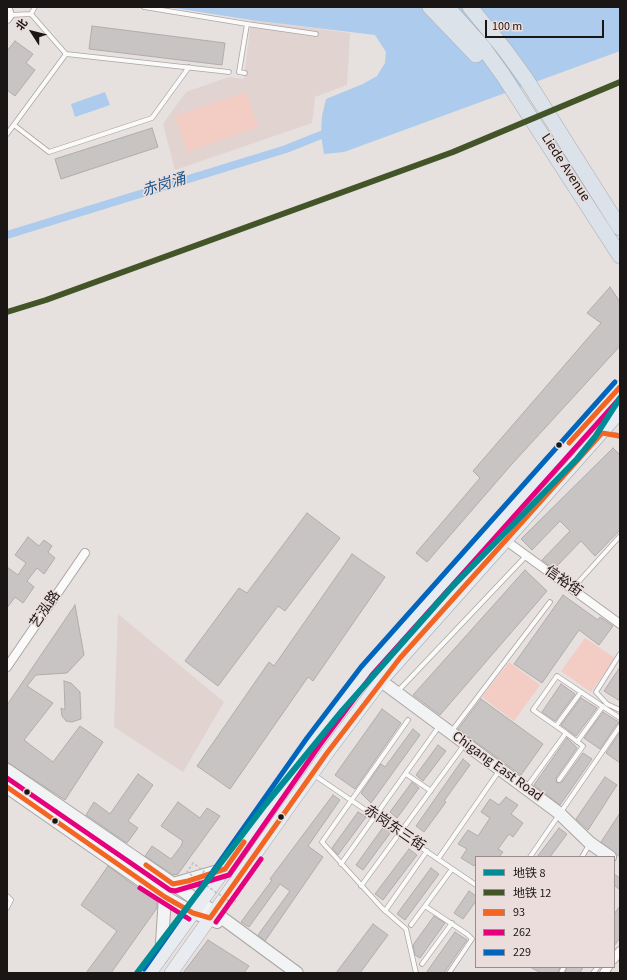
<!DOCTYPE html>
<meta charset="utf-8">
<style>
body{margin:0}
#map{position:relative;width:627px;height:980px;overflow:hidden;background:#e6e0de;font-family:"Source Sans 3","Noto Sans SC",sans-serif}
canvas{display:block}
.frame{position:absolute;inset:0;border:8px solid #1b1616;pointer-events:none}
.legend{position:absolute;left:475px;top:856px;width:140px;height:112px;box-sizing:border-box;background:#eadddb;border:1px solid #978d8c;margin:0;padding:5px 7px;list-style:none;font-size:12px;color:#1b1616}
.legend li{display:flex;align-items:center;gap:8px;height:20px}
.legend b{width:20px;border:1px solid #978d8c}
.north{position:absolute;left:12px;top:12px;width:40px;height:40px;-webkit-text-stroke:3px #eadddb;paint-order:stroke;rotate:306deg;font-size:11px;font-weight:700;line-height:16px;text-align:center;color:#1b1616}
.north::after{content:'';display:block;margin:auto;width:14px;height:18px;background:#1b1616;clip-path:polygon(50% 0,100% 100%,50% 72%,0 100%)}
.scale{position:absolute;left:485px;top:20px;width:119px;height:18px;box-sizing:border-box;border:2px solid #1b1616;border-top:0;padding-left:5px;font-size:12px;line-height:14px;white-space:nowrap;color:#1b1616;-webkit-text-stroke:3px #eadddb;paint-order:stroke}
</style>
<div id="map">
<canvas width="627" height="980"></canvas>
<div class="frame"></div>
<ul class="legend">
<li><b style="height:5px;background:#008c95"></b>地铁 8</li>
<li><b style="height:5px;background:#435428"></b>地铁 12</li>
<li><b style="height:5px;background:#f26522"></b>93</li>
<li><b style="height:5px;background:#e5007d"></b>262</li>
<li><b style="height:5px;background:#0065bd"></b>229</li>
</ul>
<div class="north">北</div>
<div class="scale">100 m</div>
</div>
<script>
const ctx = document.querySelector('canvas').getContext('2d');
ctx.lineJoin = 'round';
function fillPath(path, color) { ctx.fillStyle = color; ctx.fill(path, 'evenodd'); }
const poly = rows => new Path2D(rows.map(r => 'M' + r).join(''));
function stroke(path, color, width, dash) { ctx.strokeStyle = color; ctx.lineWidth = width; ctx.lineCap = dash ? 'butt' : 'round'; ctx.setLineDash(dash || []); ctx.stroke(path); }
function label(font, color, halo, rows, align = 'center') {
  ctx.font = font + ' "Source Sans 3","Noto Sans SC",sans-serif'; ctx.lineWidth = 3; ctx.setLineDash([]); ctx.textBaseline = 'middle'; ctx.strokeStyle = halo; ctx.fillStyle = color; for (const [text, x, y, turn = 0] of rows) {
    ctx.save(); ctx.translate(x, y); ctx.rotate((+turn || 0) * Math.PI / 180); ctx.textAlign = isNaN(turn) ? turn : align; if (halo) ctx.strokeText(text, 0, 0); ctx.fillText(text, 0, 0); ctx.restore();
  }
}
fillPath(poly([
 [251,20,350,33,347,85,315,97,312,123,175,170,163,124,186,92,229,77,244,79],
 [118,614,224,702,183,772,114,727]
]), '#e1d3d0');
fillPath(poly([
 [246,92,258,127,187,152,175,116],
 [585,638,615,658,591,692,561,671],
 [509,662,540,685,514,721,482,697]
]), '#f3ccc4');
fillPath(poly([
 [168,7,620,7,620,51,344,152,324,154,321,135,322,116,326,99,363,84,377,76,385,63,386,52,375,35,251,20],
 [105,92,110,105,75,117,71,104]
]), '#adcbed');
stroke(poly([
 [7,235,286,149,321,135]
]), '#adcbed', 8);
const building = poly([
 [92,26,225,43,222,65,89,49,92,26],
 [15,41,33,54,26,63,35,70,15,96,7,90,7,51,15,41],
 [152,128,158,147,61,179,55,159,152,128],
 [610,287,620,302,620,346,512,464,427,562,416,553,480,478,473,471,601,323,587,313,610,287],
 [613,448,620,455,620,530,595,556,581,541,554,569,542,560,570,531,560,521,532,550,521,539,613,448],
 [307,513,340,538,285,611,278,606,218,686,185,661,239,588,247,593,307,513],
 [28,537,39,546,44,540,52,546,48,552,55,558,44,574,37,568,27,581,34,587,23,603,15,597,7,608,7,567,18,575,26,563,15,555,28,537],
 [352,554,385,577,313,681,308,677,230,789,197,766,269,662,274,666,352,554],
 [525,570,547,591,440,715,413,695,525,570],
 [563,595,598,620,600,617,613,626,599,645,579,630,542,683,514,664,563,595],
 [75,605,84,655,67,673,36,675,27,686,53,703,24,740,53,762,80,726,103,742,65,800,7,762,7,705,75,605],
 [620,667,620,701,604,691,620,667],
 [64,681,71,683,80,692,81,719,72,722,66,721,62,716,61,708,65,710,64,681],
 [561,684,575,694,555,721,542,712,561,684],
 [581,698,597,708,576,736,561,725,581,698],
 [481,699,543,744,521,775,458,729,481,699],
 [382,709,401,723,355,789,335,775,382,709],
 [603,712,620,723,617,724,600,749,584,738,603,712],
 [413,729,420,735,371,803,361,793,381,764,385,767,413,729],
 [620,732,620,763,606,753,620,732],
 [567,738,577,748,556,778,557,783,562,782,583,753,592,759,560,805,534,785,567,738],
 [438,745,446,751,423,781,416,775,438,745],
 [463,759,470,765,444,801,446,802,424,832,416,826,463,759],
 [138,774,153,785,128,821,138,828,127,843,86,815,94,802,110,814,138,774],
 [605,777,617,785,588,830,576,819,605,777],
 [412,782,419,788,397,818,390,812,412,782],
 [333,795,340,800,308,846,323,857,265,941,258,935,290,891,280,884,249,927,241,922,272,880,270,879,333,795],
 [506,797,518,805,511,814,523,823,513,837,509,834,498,849,503,852,499,857,476,857,476,863,474,866,461,858,467,849,458,844,468,830,478,836,490,818,481,812,490,799,499,805,506,797],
 [178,802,200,818,207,808,220,816,178,874,173,875,145,856,152,846,171,859,181,846,183,841,161,826,178,802],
 [358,812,366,817,338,855,332,848,358,812],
 [620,813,620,857,601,842,620,813],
 [384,826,391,832,363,870,356,865,384,826],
 [559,828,567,834,550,857,537,857,559,828],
 [409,849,417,855,383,900,375,894,409,849],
 [108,866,157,902,157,908,111,973,86,973,117,931,81,905,108,866],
 [431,868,439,874,405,920,397,914,431,868],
 [614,874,620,878,620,890,614,885,614,874],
 [469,891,476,896,476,901,463,919,454,913,469,891],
 [620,906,620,938,614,946,614,914,620,906],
 [434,916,445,923,420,958,415,955,413,945,434,916],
 [373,924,388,935,360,973,336,973,373,924],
 [455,932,467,940,459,951,444,973,426,973,455,932],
 [208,940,249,966,244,973,183,973,208,940],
 [530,967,560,967,558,973,541,973,530,967],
 [567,967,583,967,580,973,565,973,567,967]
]);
fillPath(building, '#c9c4c4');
stroke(building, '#b1acaa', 1);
const lane = poly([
 [144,7,247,24,239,72,245,73],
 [31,14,35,7],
 [10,15,31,14,66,54,229,72],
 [247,24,316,34],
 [14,125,49,152,152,118,189,67],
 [7,134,66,54],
 [604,433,620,436],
 [573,588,620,536],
 [620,654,596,692,607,704,620,710],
 [398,691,526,556],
 [408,720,322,842,382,908,406,929,416,973],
 [556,726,581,692],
 [451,732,550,602],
 [577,742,603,706],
 [406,774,431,791],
 [314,775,476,885],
 [559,780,583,746,566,733],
 [526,788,566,733,533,710,557,676,620,718],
 [530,857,620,726],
 [582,857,589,845],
 [438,859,499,771],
 [341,864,440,725],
 [361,886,464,745],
 [7,896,11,900,7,908],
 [425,906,467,934,472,939,449,973],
 [385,911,427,851],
 [411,925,452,869],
 [422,964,452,923],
 [561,973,564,967],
 [593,973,598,967]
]);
const street = poly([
 [7,19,10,15,7,7],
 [505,540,620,624],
 [7,667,85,553],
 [614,959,620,951],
 [604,973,608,967]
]);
const secondary = poly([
 [381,681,559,813,590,843,610,857],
 [7,770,214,912,297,973],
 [7,787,165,897,193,913,210,918,217,922],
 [173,884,225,869],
 [161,958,165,897]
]);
const primary = poly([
 [150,973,225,869,313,742,367,671,620,387],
 [171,973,327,753,381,681,620,412]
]);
const highway = poly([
 [430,7,476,55],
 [447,7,482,46,503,75,620,256],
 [470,7,505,50,526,79,620,228]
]);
stroke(lane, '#aba6a4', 5.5);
stroke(street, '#aba6a4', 10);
stroke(secondary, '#aba6a4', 14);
stroke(primary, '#a7abb1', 14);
stroke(highway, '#a7abb1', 16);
stroke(lane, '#fbfafa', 4);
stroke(street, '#fbfafa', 8);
stroke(secondary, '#f2f3f4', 12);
stroke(primary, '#e8ebf0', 13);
stroke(highway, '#dce2e9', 15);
stroke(poly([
 [200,877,204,871,193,863,187,872,233,904,236,900]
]), '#c3c0c0', 1.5, [3, 2]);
stroke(poly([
 [569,443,620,387],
 [7,787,165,897,193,913,210,918,327,753,400,658,602,433,620,436],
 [146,865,173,884,188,881,225,869,244,842]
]), '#f26522', 5);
stroke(poly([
 [7,778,170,890,175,891,229,875,319,746,372,675,620,398],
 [140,888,189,919],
 [216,922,261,859]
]), '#e5007d', 5);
stroke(poly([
 [144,969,307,738,361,667,615,382]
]), '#0065bd', 5);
stroke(poly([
 [137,973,265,805,342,711,449,590,577,459,595,437,620,398]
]), '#008c95', 6);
stroke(poly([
 [7,312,46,300,453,152,620,82]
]), '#435428', 6);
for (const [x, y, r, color] of [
 [559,445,3.5,"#1b1616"],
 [27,792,3.5,"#1b1616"],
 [281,817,3.5,"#1b1616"],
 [55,821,3.5,"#1b1616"]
]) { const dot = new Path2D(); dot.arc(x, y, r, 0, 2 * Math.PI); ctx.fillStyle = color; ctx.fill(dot); stroke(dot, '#eadddb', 1.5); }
label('14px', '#1b1616', '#eadddb', [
 ["Liede Avenue",565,168,57],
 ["信裕街",563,582,35],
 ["艺泓路",46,610,-56],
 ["Chigang East Road",497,767,36],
 ["赤岗东三街",394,829,34]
]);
label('italic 15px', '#19568d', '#eadddb', [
 ["赤岗涌",164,186,-17]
]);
</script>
